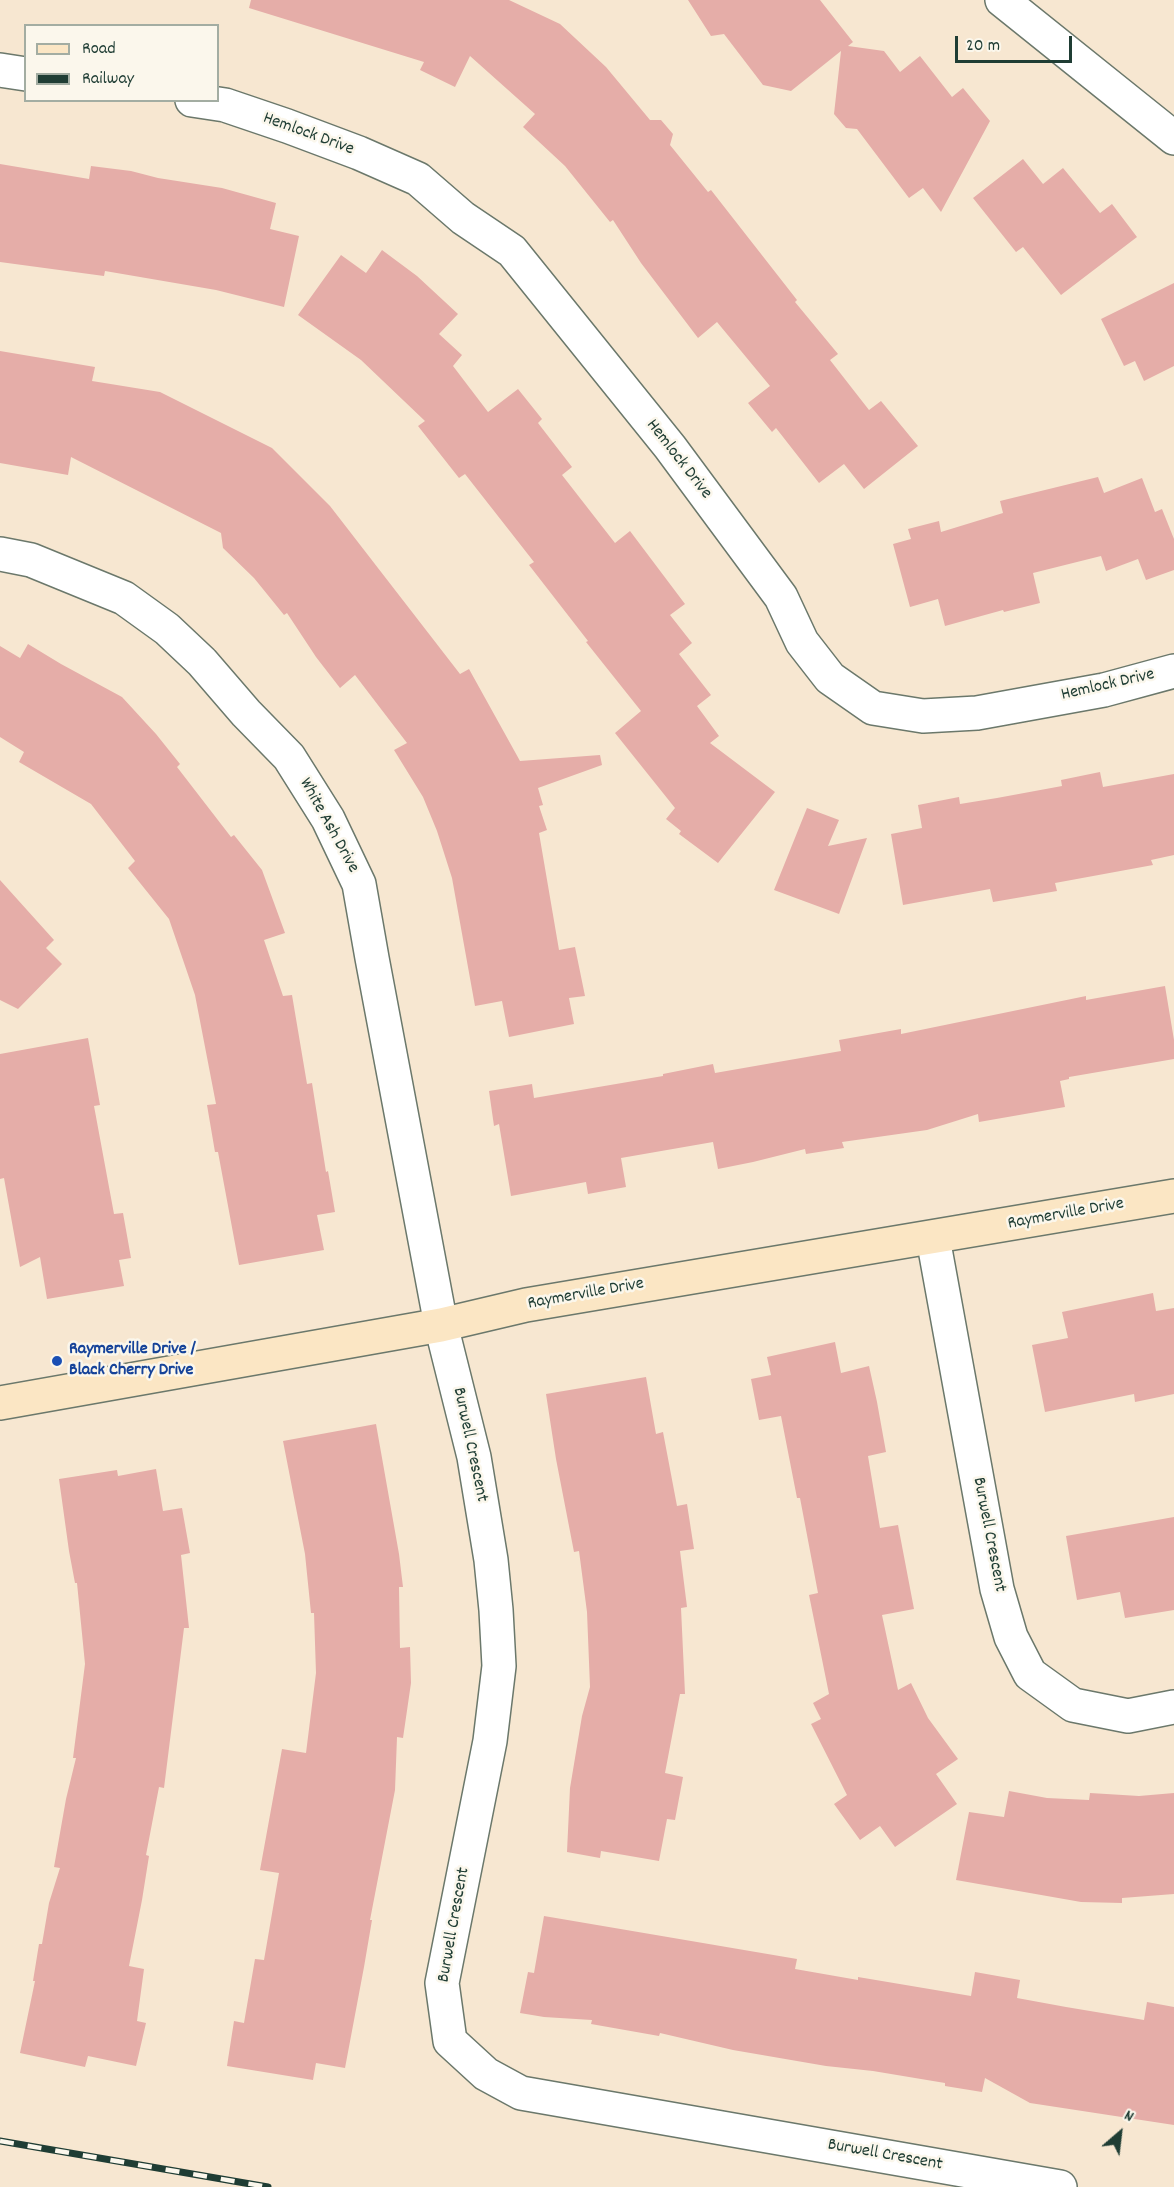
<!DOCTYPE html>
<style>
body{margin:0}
#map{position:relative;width:1174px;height:2187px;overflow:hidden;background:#f7e7d1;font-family:Dekko,sans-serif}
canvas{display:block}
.legend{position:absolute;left:24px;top:24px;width:195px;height:78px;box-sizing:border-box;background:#fbf7ec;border:2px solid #a3ada2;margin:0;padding:8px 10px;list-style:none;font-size:18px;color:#1f3d34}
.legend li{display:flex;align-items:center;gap:12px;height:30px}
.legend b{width:30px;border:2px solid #a3ada2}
.north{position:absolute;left:1090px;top:2103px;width:60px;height:60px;-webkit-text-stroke:4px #fbf7ec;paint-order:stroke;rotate:28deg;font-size:16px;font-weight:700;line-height:24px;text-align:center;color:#1f3d34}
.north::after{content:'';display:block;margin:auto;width:21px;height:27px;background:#1f3d34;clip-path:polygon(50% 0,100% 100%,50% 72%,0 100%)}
.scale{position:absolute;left:955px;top:36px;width:117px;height:27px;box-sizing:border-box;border:3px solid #1f3d34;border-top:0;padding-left:8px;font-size:18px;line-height:21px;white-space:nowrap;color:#1f3d34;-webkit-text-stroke:4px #fbf7ec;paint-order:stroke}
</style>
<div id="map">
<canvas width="1174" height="2187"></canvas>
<ul class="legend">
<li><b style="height:8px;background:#fbe6c4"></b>Road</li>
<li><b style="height:8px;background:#1f3d34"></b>Railway</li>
</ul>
<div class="north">N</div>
<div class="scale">20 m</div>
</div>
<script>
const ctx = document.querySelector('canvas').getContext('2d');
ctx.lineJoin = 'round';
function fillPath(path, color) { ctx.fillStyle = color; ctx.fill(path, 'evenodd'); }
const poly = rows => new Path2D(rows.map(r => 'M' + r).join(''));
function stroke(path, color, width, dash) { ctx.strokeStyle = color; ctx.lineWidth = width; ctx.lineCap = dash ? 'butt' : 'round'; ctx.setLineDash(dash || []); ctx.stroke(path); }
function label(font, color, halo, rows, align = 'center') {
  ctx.font = font + ' Dekko,sans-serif'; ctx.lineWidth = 5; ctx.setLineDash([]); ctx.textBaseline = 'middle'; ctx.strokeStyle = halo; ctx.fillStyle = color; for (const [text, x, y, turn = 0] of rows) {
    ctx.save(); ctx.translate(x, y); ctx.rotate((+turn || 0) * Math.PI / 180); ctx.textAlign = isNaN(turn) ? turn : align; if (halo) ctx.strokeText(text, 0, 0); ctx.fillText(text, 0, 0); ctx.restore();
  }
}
fillPath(poly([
 [251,0,509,0,560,24,606,67,650,120,661,120,673,134,670,145,708,192,711,190,797,300,795,302,838,354,830,360,869,410,881,401,918,446,864,489,844,464,819,483,776,428,772,432,748,403,770,386,717,322,698,338,641,263,613,220,610,222,565,166,523,127,535,114,470,56,455,87,420,70,424,62,249,8],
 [688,0,820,0,853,42,848,46,884,51,900,72,920,56,952,97,963,88,990,121,941,212,923,188,909,198,857,129,846,128,834,114,841,51,791,91,763,85,724,34,711,36],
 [1023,159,1043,184,1063,168,1100,213,1112,204,1137,237,1061,295,1023,247,1016,252,973,198],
 [0,164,89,179,91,166,131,171,158,178,222,188,276,203,270,229,299,236,284,307,216,290,105,271,104,276,0,262],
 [382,250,417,276,458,314,439,334,462,355,453,366,488,412,518,389,542,419,538,423,572,467,562,475,615,543,630,531,685,604,670,615,692,643,679,654,711,695,697,706,719,736,710,743,775,792,718,863,679,834,681,831,666,819,675,808,615,733,641,711,586,642,588,641,529,565,534,562,465,474,459,478,418,426,425,421,361,360,298,315,341,255,366,273],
 [1174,283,1174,366,1144,381,1135,361,1124,366,1101,319],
 [0,351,95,367,92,381,160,392,272,448,330,506,460,674,469,669,520,761,600,755,602,765,538,788,543,805,539,806,547,830,539,833,559,950,575,947,585,996,569,998,574,1024,509,1037,502,1001,475,1006,452,878,437,831,423,797,394,750,407,743,355,675,340,688,316,657,287,613,284,615,254,578,223,548,221,533,71,457,68,475,0,463],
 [1098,477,1104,493,1142,478,1155,512,1162,509,1174,539,1174,570,1146,580,1138,559,1106,571,1101,556,1033,573,1040,603,1004,612,1003,610,945,626,938,599,910,607,893,544,911,539,908,529,939,521,941,532,1003,513,1000,501],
 [28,644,61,664,122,697,156,734,180,764,177,767,231,837,234,835,262,870,285,933,264,940,283,996,292,995,307,1084,312,1083,326,1172,328,1171,335,1212,317,1215,324,1250,239,1265,218,1152,215,1152,207,1105,216,1104,195,995,169,919,128,868,135,861,91,804,19,762,24,752,0,737,0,646,20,658],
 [1100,772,1103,787,1174,774,1174,855,1151,860,1153,865,1055,883,1057,891,993,902,990,889,903,905,891,834,922,828,918,805,959,797,960,804,997,798,1062,786,1061,780],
 [807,808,839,820,828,846,867,838,839,914,774,890],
 [0,880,54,940,46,948,62,964,18,1009,0,1000],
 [1165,986,1174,1040,1174,1059,1069,1077,1069,1079,1060,1081,1065,1107,979,1122,978,1114,927,1130,842,1142,844,1148,806,1154,805,1149,753,1162,718,1169,713,1142,621,1158,626,1187,588,1194,586,1182,511,1196,499,1124,494,1126,489,1091,532,1084,534,1098,663,1076,663,1074,713,1064,715,1073,841,1051,839,1040,901,1029,901,1034,1086,996,1086,1000],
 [88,1038,100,1105,94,1106,114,1214,123,1213,131,1258,119,1260,124,1286,47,1299,40,1257,20,1267,4,1178,0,1179,0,1054],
 [1153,1293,1156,1311,1174,1308,1174,1394,1135,1402,1134,1394,1045,1412,1032,1345,1068,1338,1062,1312],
 [835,1342,841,1373,869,1366,877,1402,886,1452,868,1456,880,1528,898,1525,914,1609,882,1615,898,1690,911,1683,928,1718,958,1759,936,1774,957,1804,895,1847,880,1826,860,1840,834,1804,847,1795,811,1724,821,1719,813,1703,829,1694,809,1595,818,1593,800,1498,797,1498,781,1416,759,1420,751,1379,771,1375,767,1357],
 [646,1377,656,1434,663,1432,677,1506,687,1504,694,1549,680,1551,687,1607,681,1608,685,1694,680,1694,665,1773,683,1777,675,1820,667,1819,659,1861,601,1851,600,1858,567,1852,570,1788,582,1716,590,1687,587,1612,579,1551,574,1552,556,1459,546,1394],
 [376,1424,399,1554,403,1587,399,1587,400,1648,410,1647,411,1683,403,1738,397,1737,395,1790,370,1920,372,1920,364,1967,345,2068,316,2063,313,2080,227,2066,234,2021,244,2023,255,1959,264,1960,279,1873,260,1870,282,1749,306,1753,316,1673,314,1613,311,1613,305,1554,283,1441],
 [156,1469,163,1511,182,1508,190,1553,181,1555,189,1628,184,1628,164,1788,159,1787,146,1855,149,1856,142,1900,129,1966,144,1969,137,2021,146,2023,136,2066,88,2056,85,2067,20,2053,35,1981,33,1981,39,1944,42,1944,49,1903,60,1868,54,1867,66,1799,76,1758,73,1758,85,1664,77,1583,75,1583,69,1551,59,1479,117,1470,118,1476],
 [1174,1517,1174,1610,1125,1618,1120,1592,1077,1600,1066,1536],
 [1009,1791,1047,1798,1089,1800,1090,1793,1139,1796,1174,1793,1174,1894,1122,1898,1122,1903,1081,1902,956,1880,969,1812,1004,1817],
 [544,1916,797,1959,795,1969,858,1980,858,1977,971,1996,975,1972,1020,1980,1017,1998,1066,2007,1144,2020,1147,2002,1174,2007,1174,2125,1030,2103,985,2078,982,2092,945,2086,945,2083,873,2071,826,2066,733,2050,660,2033,659,2036,591,2024,592,2020,544,2017,520,2013,528,1972,534,1973]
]), '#e5ada8');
const street = poly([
 [1002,0,1174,138],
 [0,70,26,74],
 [192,100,225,105,287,126,359,153,418,179,463,218,512,251,670,447,781,597,802,642,830,678,873,708,923,716,977,713,1104,690,1174,671],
 [0,554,31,560,124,598,167,629,202,662,246,713,289,757,328,819,359,884,372,958,441,1325,474,1457,491,1560,496,1610,499,1666,490,1741,442,1983,450,2041,486,2074,521,2093,1060,2187],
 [933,1238,997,1589,1011,1637,1030,1674,1073,1705,1128,1716,1174,1707]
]);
const secondary = poly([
 [0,1403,441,1325,526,1305,1174,1196]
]);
stroke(street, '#6b786b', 36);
stroke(secondary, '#6b786b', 36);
stroke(street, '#fff', 33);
stroke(secondary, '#fbe6c4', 33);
const rail = poly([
 [0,2141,268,2187]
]);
stroke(rail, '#1f3d34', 7);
stroke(rail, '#fbf7ec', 4.5, [14]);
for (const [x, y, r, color] of [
 [57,1361,6,"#1a4fb4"]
]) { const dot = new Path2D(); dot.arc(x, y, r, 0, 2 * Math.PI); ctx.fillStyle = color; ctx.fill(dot); stroke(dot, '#fbf7ec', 2); }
label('18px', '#1f3d34', '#fbf7ec', [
 ["Hemlock Drive",308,135,20],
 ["Hemlock Drive",678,460,52],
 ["Hemlock Drive",1108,686,-13],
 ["White Ash Drive",328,826,61],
 ["Raymerville Drive",1066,1215,-10],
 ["Raymerville Drive",586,1295,-10],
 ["Burwell Crescent",469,1445,78],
 ["Burwell Crescent",988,1535,79],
 ["Burwell Crescent",455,1925,-80],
 ["Burwell Crescent",885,2156,10]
]);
label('bold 18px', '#164399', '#fbf7ec', [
 ["Raymerville Drive /",69,1351],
 ["Black Cherry Drive",69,1372]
], 'left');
</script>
